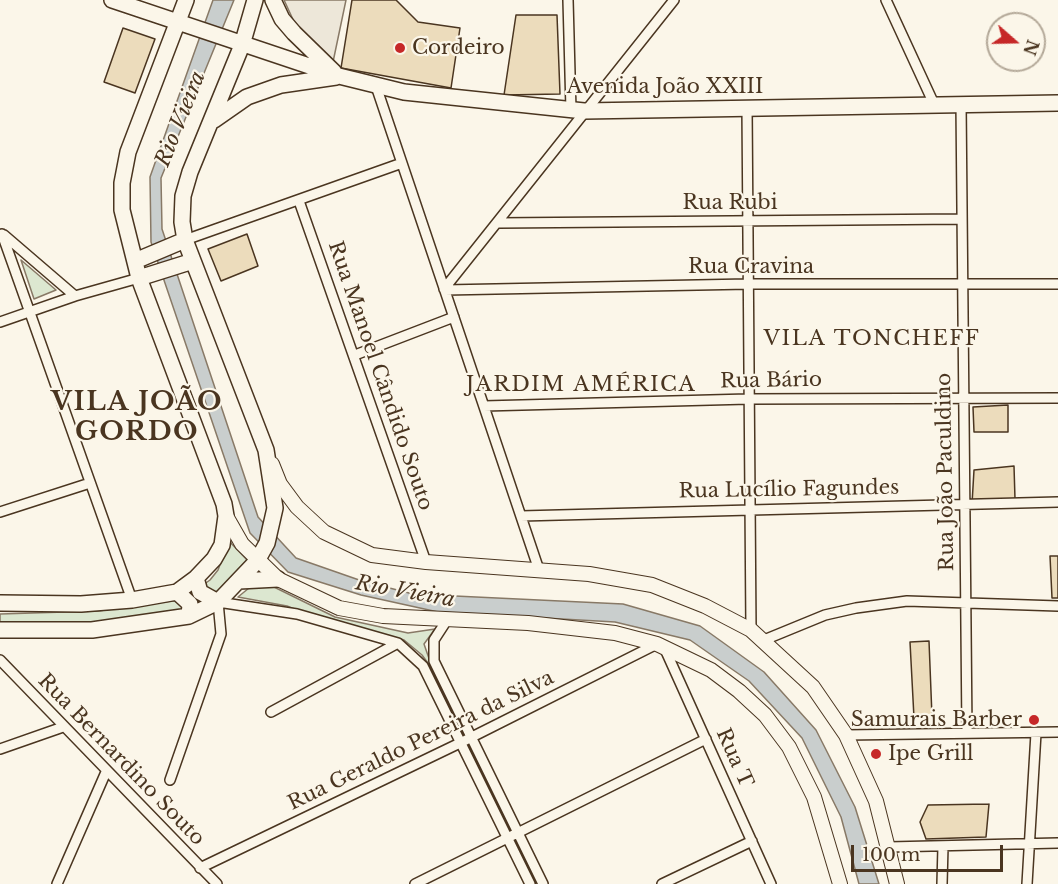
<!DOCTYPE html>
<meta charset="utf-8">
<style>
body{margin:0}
#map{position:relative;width:1058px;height:884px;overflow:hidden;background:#fbf6e9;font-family:"Libre Baskerville",serif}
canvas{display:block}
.north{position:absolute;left:986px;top:12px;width:60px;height:60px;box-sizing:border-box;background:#fbf6e9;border:2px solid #b4a999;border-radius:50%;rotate:110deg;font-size:16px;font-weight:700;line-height:24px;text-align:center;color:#4a3520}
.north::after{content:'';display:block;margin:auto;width:21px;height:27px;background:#c62828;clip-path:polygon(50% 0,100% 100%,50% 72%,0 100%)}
.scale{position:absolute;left:851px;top:845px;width:152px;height:27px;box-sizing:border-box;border:3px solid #4a3520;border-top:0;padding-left:8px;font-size:18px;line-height:21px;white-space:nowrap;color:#4a3520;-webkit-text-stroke:4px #fbf6e9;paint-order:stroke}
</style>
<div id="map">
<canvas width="1058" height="884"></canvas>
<div class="north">N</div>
<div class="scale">100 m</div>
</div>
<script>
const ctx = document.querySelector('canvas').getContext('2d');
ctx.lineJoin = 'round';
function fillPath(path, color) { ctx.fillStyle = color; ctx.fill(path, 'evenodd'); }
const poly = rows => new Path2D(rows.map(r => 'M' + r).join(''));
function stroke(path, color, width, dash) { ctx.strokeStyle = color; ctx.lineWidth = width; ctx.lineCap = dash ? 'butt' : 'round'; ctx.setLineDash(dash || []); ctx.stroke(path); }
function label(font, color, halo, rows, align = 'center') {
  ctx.font = font + ' "Libre Baskerville",serif'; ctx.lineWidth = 4.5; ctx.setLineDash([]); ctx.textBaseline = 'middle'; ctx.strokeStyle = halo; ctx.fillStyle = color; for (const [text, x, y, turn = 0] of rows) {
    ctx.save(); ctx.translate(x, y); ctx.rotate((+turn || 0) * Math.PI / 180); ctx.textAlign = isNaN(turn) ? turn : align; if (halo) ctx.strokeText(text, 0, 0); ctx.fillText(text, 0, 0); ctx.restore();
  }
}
const green = poly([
 [21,260,56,290,34,299,21,260],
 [229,541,248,561,235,578,198,608,189,595,210,580,218,570,229,541],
 [262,586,274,587,335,617,408,633,435,629,424,644,433,670,422,655,404,640,309,615,287,606,238,597,249,588,262,586],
 [179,600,184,610,116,622,0,626,0,614,98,611,179,600]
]);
fillPath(green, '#dce7d0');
stroke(green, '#887966', 1.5);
const parking = poly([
 [284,0,346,0,333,62,296,26,284,0]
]);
fillPath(parking, '#ede7d9');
stroke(parking, '#887966', 1.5);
const water = poly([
 [213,0,234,0,161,178,162,229,258,517,296,558,362,581,413,594,623,604,700,626,764,672,816,730,855,807,879,884,859,884,841,817,802,738,749,681,690,640,615,622,438,612,361,595,288,572,250,533,151,242,150,177,213,0]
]);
fillPath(water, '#c9cecd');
stroke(water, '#887966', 1.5);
const building = poly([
 [352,0,396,0,418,22,460,28,451,88,341,68,352,0],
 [516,15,557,15,560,94,504,95,516,15],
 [123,28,155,39,135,93,104,82,123,28],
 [247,234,258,266,221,281,208,249,247,234],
 [1008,405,1008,432,974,432,973,407,1008,405],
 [1014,466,1015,499,972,504,974,470,1014,466],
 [1050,556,1058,556,1058,598,1052,598,1050,556],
 [929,641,932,717,914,718,910,642,929,641],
 [989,804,986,837,926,839,920,822,928,805,989,804]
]);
fillPath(building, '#ecdcbc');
stroke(building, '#4a3520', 1.5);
const minor = poly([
 [568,0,571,110],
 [886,0,934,104],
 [376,86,539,570],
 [961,103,967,733],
 [747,107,751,630],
 [299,201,426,562],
 [499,223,962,219],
 [2,234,132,600],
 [4,235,75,296],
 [185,240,402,163],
 [444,289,674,0],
 [445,290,748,284,1058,284],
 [0,322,75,296,139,278],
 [355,355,454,317],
 [484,406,748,399,1058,398],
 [0,512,90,483],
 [521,516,1058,502],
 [447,620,434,640,434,661,543,884],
 [764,640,825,615,856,608,907,601,1058,606],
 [664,647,771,884],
 [0,660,217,884],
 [271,712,398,643],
 [846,735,1058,732],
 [0,749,63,727],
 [170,780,221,634,218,602,297,614,398,643,423,666,530,884],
 [889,847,1058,843],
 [200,868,462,742,657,644],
 [57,884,106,772],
 [415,884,706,739],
 [662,884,752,841],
 [942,884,943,846],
 [1027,884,1036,733]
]);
const secondary = poly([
 [272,464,280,484,297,507,324,532,372,555,426,562,589,574,652,585,705,606,751,630,813,687,846,735,876,801,897,884],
 [226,516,242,544,278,579,339,608,383,616,528,623,615,633,657,644,711,670,739,691,765,715,789,747,814,797,840,884]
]);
const primary = poly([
 [112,0,339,76,404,92,584,111,1058,103],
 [273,0,282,19,294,33,334,72],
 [214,120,247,97,281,85,336,77],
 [135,261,185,240],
 [139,278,193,261],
 [196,578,200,592,218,602],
 [239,581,278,579],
 [177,592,190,604,189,616],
 [0,603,81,604,132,600,177,592,196,578,214,559,222,545,226,516,224,504,139,278,122,210,122,183,128,152,186,0],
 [0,630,92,630,189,616,218,602,257,561,267,543,275,508,266,450,185,240,182,222,183,196,190,172,242,45,255,0]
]);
stroke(minor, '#4a3520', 12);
stroke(secondary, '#4a3520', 16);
stroke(primary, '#4a3520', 18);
stroke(minor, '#fbf6e9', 9);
stroke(secondary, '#fbf6e9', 14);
stroke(primary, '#fbf6e9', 15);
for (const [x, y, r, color] of [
 [400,48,6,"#c62828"],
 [1034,720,6,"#c62828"],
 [876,754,6,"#c62828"]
]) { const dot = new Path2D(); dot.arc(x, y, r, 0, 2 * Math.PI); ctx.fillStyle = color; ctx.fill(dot); stroke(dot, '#fbf6e9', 2); }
label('20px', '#4a3520', '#fbf6e9', [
 ["Cordeiro",412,48],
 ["Samurais Barber",1022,720,"right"],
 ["Ipe Grill",888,754]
], 'left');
label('20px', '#4a3520', '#fbf6e9', [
 ["Avenida João XXIII",665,87],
 ["Rua Rubi",730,203],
 ["Rua Cravina",751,267],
 ["Rua Manoel Cândido Souto",380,376,71],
 ["Rua Bário",771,381,-1],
 ["Rua João Paculdino",946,472,-91],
 ["Rua Lucílio Fagundes",789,490,-1],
 ["Rua Geraldo Pereira da Silva",421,741,-26],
 ["Rua T",734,758,66],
 ["Rua Bernardino Souto",121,760,46]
]);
label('italic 21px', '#4a3520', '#fbf6e9', [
 ["Rio Vieira",181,119,-68],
 ["Rio Vieira",405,592,10]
]);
ctx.letterSpacing = '1.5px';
label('21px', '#4a3520', '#fbf6e9', [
 ["VILA TONCHEFF",872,339],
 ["JARDIM AMÉRICA",581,385]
]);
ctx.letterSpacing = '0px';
ctx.letterSpacing = '1.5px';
label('bold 26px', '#4a3520', '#fbf6e9', [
 ["VILA JOÃO",137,403],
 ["GORDO",137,433]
]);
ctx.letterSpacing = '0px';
</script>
